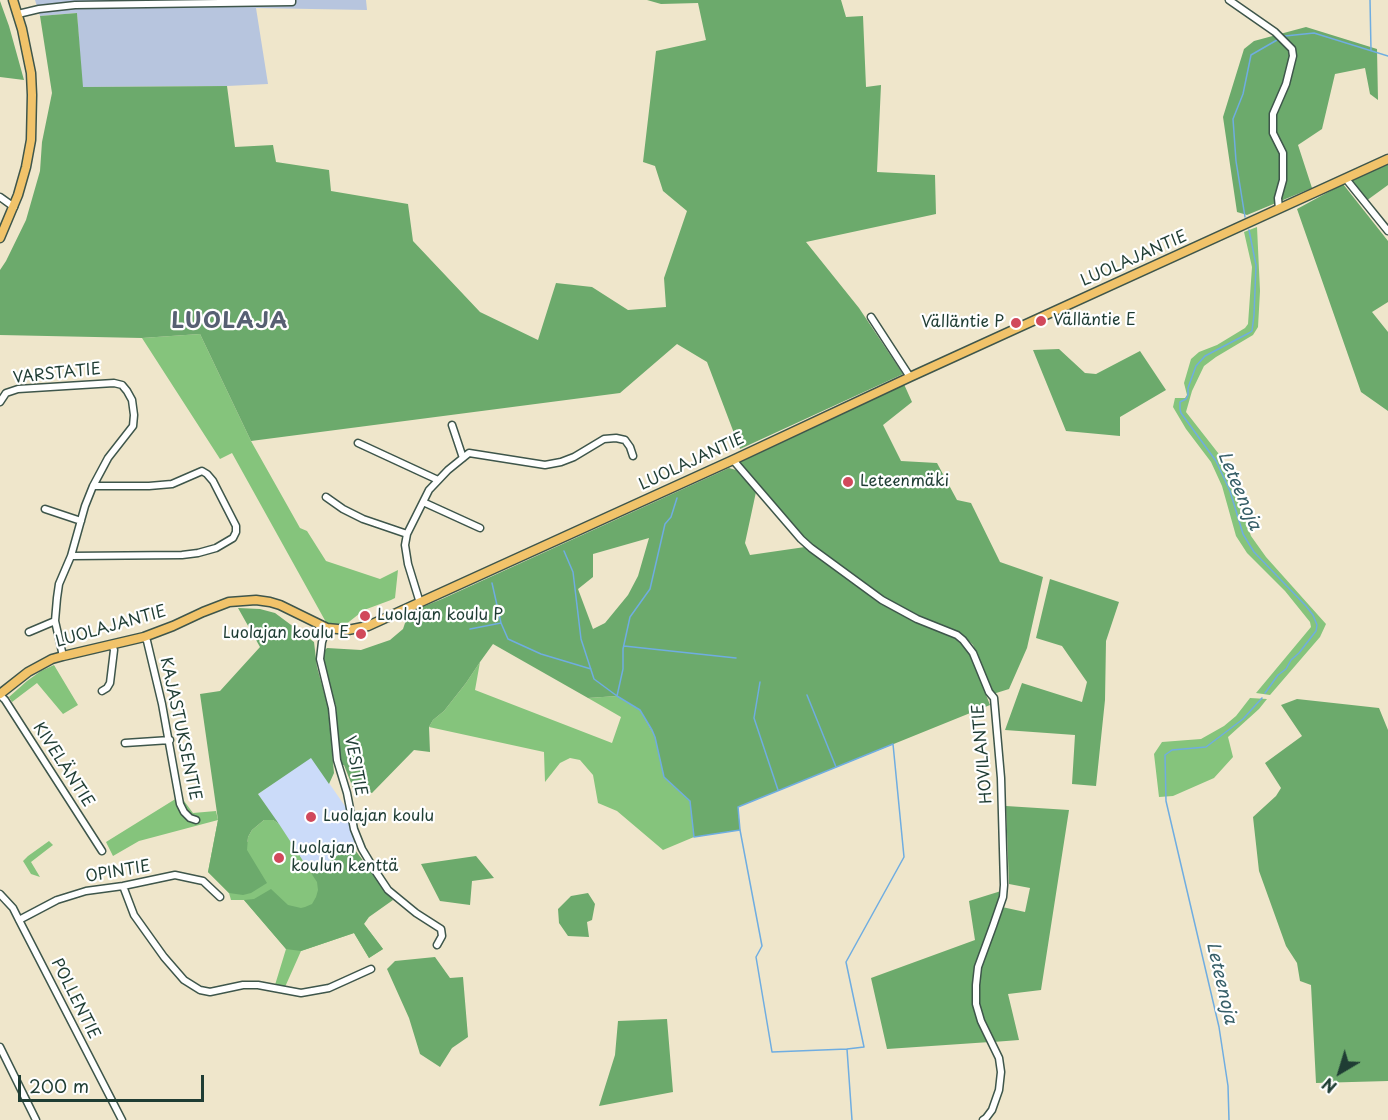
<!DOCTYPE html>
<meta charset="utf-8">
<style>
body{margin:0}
#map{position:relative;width:1388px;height:1120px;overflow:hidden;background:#efe6cb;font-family:"Playpen Sans",sans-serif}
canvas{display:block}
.north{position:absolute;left:1310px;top:1042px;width:60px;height:60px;-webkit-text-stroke:4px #fff;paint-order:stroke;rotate:218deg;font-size:16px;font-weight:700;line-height:24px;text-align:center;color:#1f3d34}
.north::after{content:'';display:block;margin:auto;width:21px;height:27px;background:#1f3d34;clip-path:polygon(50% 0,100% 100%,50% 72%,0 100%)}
.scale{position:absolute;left:18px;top:1075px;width:186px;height:27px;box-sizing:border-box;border:3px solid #1f3d34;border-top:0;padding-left:8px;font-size:18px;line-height:21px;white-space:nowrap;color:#1f3d34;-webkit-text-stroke:4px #fff;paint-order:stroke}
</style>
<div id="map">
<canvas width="1388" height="1120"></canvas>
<div class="north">N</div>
<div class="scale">200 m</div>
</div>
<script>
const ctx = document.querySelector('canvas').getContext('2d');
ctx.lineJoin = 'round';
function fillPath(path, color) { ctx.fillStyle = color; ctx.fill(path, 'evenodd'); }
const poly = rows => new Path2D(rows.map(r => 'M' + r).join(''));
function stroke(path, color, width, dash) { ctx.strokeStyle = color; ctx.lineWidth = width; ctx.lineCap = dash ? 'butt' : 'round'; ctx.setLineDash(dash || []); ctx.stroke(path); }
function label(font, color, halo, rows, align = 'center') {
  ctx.font = font + ' "Playpen Sans",sans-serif'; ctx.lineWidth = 4.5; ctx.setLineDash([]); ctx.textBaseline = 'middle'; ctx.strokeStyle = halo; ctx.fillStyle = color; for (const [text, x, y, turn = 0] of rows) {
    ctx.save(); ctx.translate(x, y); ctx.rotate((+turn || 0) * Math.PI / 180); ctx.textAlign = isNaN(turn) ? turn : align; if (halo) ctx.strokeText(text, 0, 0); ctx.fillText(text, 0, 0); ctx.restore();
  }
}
fillPath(poly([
 [311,757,347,809,355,846,352,846,311,873,258,794]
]), '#cbdbf9');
fillPath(poly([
 [35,0,366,0,367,10,256,8,268,84,227,86,82,87,77,13,40,16]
]), '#b7c5de');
fillPath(poly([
 [1257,227,1260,291,1258,327,1253,335,1216,357,1204,366,1192,391,1186,412,1222,458,1240,503,1251,536,1266,557,1326,624,1320,637,1270,695,1256,693,1311,627,1310,622,1285,591,1247,553,1236,536,1222,486,1211,462,1186,429,1173,407,1175,398,1185,398,1187,395,1184,383,1191,359,1199,352,1217,345,1245,328,1248,324,1252,267,1244,232],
 [200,334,251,441,300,528,307,531,326,561,380,579,398,570,395,598,391,600,364,610,345,625,327,624,232,453,220,459,142,338],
 [480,662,475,690,612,743,621,717,588,698,617,696,640,710,655,737,664,777,690,801,694,837,663,850,617,811,598,803,593,775,580,760,570,758,560,763,545,782,544,752,429,727,433,720,444,711,466,683],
 [54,665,78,705,63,714,37,683,12,702,9,697,27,681,41,671],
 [1250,698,1267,699,1259,709,1228,737,1233,757,1214,778,1173,796,1159,797,1154,754,1162,742,1201,739,1224,726,1236,716],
 [181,797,193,813,216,811,218,820,248,842,248,837,252,830,264,820,273,820,279,824,311,873,364,924,383,949,369,958,354,933,301,951,285,987,275,985,286,949,244,900,231,900,229,893,208,872,218,820,139,841,113,856,106,842,177,798],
 [49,841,53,845,31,862,40,877,31,874,23,861,28,856]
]), '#85c47c');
fillPath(poly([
 [647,0,841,0,846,17,863,16,866,87,881,85,877,172,935,175,936,214,806,242,859,308,903,374,740,449,707,362,677,344,620,393,251,441,200,334,142,338,0,335,0,270,6,261,26,220,40,171,42,142,52,93,40,16,77,13,83,87,227,86,235,147,273,145,276,162,329,170,331,191,408,204,413,241,480,312,538,340,556,283,592,287,628,310,666,307,664,278,687,211,663,191,655,166,643,162,656,51,706,40,698,3,661,4],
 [0,1,9,26,24,80,0,77],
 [1306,27,1377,49,1378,100,1370,94,1365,68,1335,74,1322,129,1298,145,1312,188,1247,215,1237,212,1223,117,1244,49,1254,41],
 [1388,162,1388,185,1366,201,1349,180],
 [1343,184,1388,241,1388,302,1372,312,1388,332,1388,411,1361,392,1297,209],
 [1059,349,1085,373,1096,374,1140,351,1166,390,1120,417,1120,436,1066,431,1033,350],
 [903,382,912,402,883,425,901,461,937,463,957,500,971,503,1000,562,1043,577,1027,648,1009,689,993,694,973,645,965,637,957,632,918,617,882,598,811,544,802,536,738,462],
 [729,468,736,470,756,492,745,543,750,555,805,547,879,603,917,623,954,637,962,645,971,656,990,705,738,807,740,830,694,837,690,801,664,777,655,737,640,710,617,696,588,698,493,644,480,662,466,683,444,711,433,720,429,727,430,752,414,750,372,793,353,788,344,765,339,765,336,706,324,670,322,653,327,648,361,650,390,640,403,629,406,620,405,614,442,599],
 [649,538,638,576,628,595,605,623,593,629,578,589,593,577,593,554],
 [1050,579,1119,602,1106,641,1105,700,1096,786,1072,784,1075,735,1005,730,1022,683,1082,702,1087,682,1062,646,1036,638],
 [238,608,260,609,275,613,314,642,317,667,328,707,334,773,329,784,311,758,258,794,279,824,273,820,264,820,252,830,248,837,247,850,267,883,251,893,243,895,229,893,208,872,218,820,200,694,220,691,260,647],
 [1297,699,1379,708,1388,730,1388,1081,1316,1083,1311,985,1300,981,1297,963,1286,946,1259,871,1253,817,1276,796,1281,788,1265,763,1302,736,1281,705],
 [1006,806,1069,810,1041,990,1008,994,1019,1040,993,1042,982,1020,978,1003,981,967,1002,907,1025,912,1030,888,1009,884],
 [352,846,393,900,369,917,364,924,383,949,369,958,354,933,301,951,286,949,244,900,254,899,271,889,288,905,301,908,305,907,312,904,316,897,318,890,317,882,311,873],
 [476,856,494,878,472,881,470,905,440,901,421,864],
 [1001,891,1001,897,977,967,975,1004,990,1042,887,1049,871,978,975,940,969,901],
 [588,893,595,904,592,920,587,922,589,937,568,936,559,923,558,909,571,896],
 [435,957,450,978,463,977,468,1037,452,1048,440,1067,420,1054,409,1018,387,969,395,961],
 [667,1019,673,1092,599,1106,615,1055,618,1021]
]), '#6caa6c');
stroke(poly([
 [1370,0,1371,50],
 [1285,36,1314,33,1388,56],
 [1245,217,1236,161,1233,119,1243,94,1251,55,1277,40],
 [1249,230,1256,265,1254,315,1252,331,1249,333,1205,356,1196,366,1188,388,1188,395,1186,399,1180,402,1180,409,1181,413,1216,461,1230,491,1243,534,1249,544,1254,552,1306,606,1313,615,1317,625,1316,631,1299,653,1291,660,1286,669,1278,675,1265,693],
 [677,498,671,517,665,524,650,589,630,617,623,649,623,669,617,696,640,710,652,730,655,737,664,777,690,801,694,837,740,830],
 [564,551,573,572,581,639,594,679,617,696],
 [492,583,501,623],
 [470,629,501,623,508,639,541,654,591,669],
 [624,646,736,658],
 [760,682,754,718,778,790],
 [807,695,836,767],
 [847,1049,772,1052,756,957,762,946,740,830,738,807,893,744,904,857,846,962,864,1047,847,1049,852,1120],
 [1229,1120,1228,1086,1219,1027,1166,801,1165,755,1172,750,1206,747,1243,719,1262,698]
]), '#6fade1', 1.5);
const minor = poly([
 [1229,0,1275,32,1292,49,1293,56,1286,84,1273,114,1273,133,1283,153,1283,180,1278,198,1279,209],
 [18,14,39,9,75,5,292,2,292,0],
 [1346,179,1388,231],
 [0,197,14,207],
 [871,317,910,377],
 [0,402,6,393,18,389,114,383,122,385,127,391,132,400,134,415,133,426,108,458,93,486,85,506,71,556,59,584,57,598,55,621,63,656],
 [452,425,463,458],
 [358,443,438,480],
 [733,460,801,539,811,548,882,600,917,619,957,635,963,640,973,653,989,692,994,698,1001,778,1004,885,1003,897,993,926,978,967,976,985,976,1004,981,1021,999,1058,1001,1072,999,1090,992,1110,986,1118,983,1120],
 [326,497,343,509,363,519,407,534],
 [423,502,480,528],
 [45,509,81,521],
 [71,556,182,555,198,553,216,548,233,538,236,532,236,526,213,481,207,474,202,471,172,484,149,486,93,486],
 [420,603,408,564,405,545,407,534,429,490,448,470,469,453,545,465,561,462,574,457,604,439,616,438,625,440,630,447,633,456],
 [327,628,322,642,320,659,332,708,337,760,347,793,354,829,362,849,374,869,388,890,416,913,441,929,442,936,437,945],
 [29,632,55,621],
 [144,637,147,641,162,704,180,804,184,812,190,818,196,820],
 [102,691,107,688,110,683,114,650,112,645],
 [0,695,5,700,102,851],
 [125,743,170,740],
 [123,886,134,915,164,957,184,980,200,990,210,992,243,985,258,985,301,993,329,988,371,969],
 [0,894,13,908,19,920,122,1120],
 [19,920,57,900,86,891,123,886,175,875,203,881,220,897],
 [0,1047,36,1120]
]);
const major = poly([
 [0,238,18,195,26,167,31,140,32,95,31,73,22,29,13,0],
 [0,694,28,672,52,659,63,656,144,637,173,626,203,612,229,602,256,600,270,602,280,605,327,628,348,630,368,626,733,460,910,377,1388,159]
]);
stroke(minor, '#3e564b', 9);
stroke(major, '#3e564b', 11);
stroke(minor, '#fff', 6);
stroke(major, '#f1c36a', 8);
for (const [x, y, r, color] of [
 [1041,321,6,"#d1495b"],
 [1016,323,6,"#d1495b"],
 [848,482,6,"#d1495b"],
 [365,616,6,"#d1495b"],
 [361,634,6,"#d1495b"],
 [311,817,6,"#d1495b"],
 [279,858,6,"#d1495b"]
]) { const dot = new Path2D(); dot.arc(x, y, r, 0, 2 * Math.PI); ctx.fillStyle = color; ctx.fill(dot); stroke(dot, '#fff', 2); }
label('16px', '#1f3d34', '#fff', [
 ["LUOLAJANTIE",1134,259,-24],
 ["VARSTATIE",57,374,-6],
 ["LUOLAJANTIE",692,462,-25],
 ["LUOLAJANTIE",111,627,-16],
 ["KAJASTUKSENTIE",180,729,78],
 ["HOVILANTIE",983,754,-95],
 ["KIVELÄNTIE",63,765,57],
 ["VESITIE",355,766,79],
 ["OPINTIE",118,872,-10],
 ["POLLENTIE",75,999,63]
]);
label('16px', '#1f3d34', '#fff', [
 ["Välläntie E",1053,321],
 ["Välläntie P",1004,323,"right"],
 ["Leteenmäki",860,482],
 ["Luolajan koulu P",377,616],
 ["Luolajan koulu E",349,634,"right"],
 ["Luolajan koulu",323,817],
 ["Luolajan",291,849],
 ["koulun kenttä",291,867]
], 'left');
label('italic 18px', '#375f68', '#fff', [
 ["Leteenoja",1239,491,67],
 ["Leteenoja",1221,983,77]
]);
ctx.letterSpacing = '1.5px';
label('bold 22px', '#576073', '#fff', [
 ["LUOLAJA",230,322]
]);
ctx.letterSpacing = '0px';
</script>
